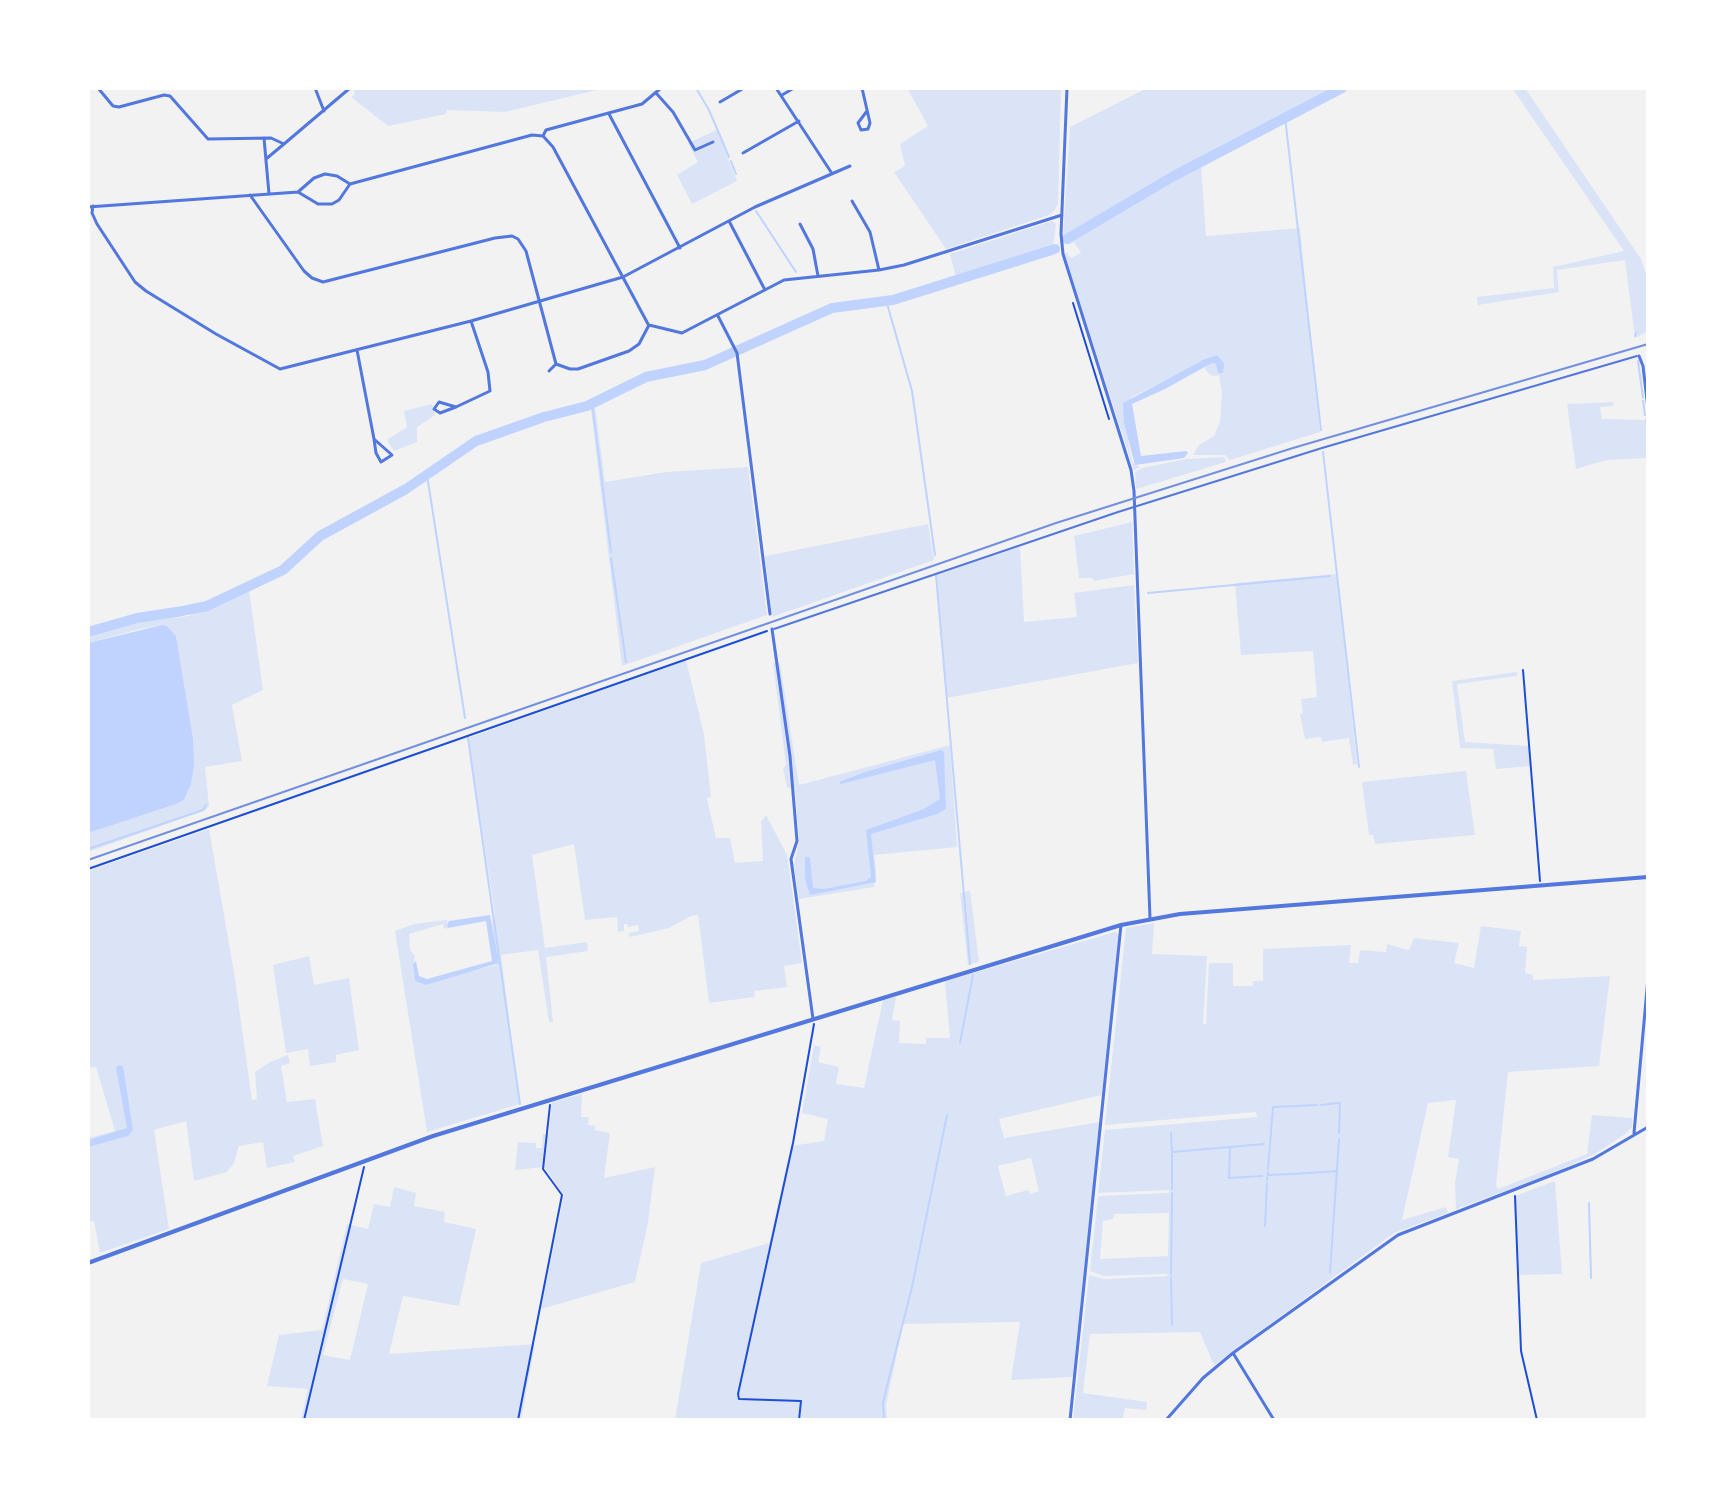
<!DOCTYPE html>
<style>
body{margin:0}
#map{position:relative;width:1736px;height:1508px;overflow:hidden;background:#f2f2f2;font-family:"Golos Text",sans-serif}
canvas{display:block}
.frame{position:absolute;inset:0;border:90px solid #fff;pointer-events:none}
</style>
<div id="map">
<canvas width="1736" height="1508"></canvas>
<div class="frame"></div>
</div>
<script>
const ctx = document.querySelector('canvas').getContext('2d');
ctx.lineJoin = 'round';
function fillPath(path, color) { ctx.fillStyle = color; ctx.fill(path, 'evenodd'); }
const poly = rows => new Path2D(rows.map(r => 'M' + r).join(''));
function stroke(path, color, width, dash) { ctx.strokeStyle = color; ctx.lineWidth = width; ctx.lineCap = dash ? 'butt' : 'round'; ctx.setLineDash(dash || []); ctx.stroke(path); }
fillPath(poly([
 [353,88,605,88,505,112,447,110,446,114,388,126,351,97,355,94],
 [907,88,1061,88,1058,204,1054,211,1049,215,946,249,894,172,905,166,900,144,928,126],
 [1147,88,1335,88,1083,224,1063,237,1070,127],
 [1512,88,1525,88,1641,259,1648,280,1648,331,1635,338,1625,260,1557,270,1559,292,1478,305,1477,297,1554,288,1553,267,1624,251],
 [717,130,737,181,692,204,677,175,698,162,688,143],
 [1201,166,1206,236,1300,228,1320,432,1230,460,1225,455,1193,455,1199,445,1214,436,1220,422,1222,393,1219,375,1213,376,1208,373,1205,369,1206,360,1132,397,1124,410,1130,453,1133,463,1140,467,1134,470,1064,254,1067,253,1071,258,1081,253,1074,242,1068,245,1067,242,1075,235],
 [1052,221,1056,224,1053,246,956,277,950,254],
 [693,369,694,372,645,382,595,406,605,482,666,472,748,467,767,615,622,666,591,410,548,420,475,447,474,444,514,428,590,406,647,379],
 [1614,402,1613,406,1600,407,1602,419,1645,420,1648,458,1606,460,1576,469,1567,404],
 [432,404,435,415,417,427,417,442,394,451,387,440,407,427,404,411],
 [1224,457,1226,462,1136,489,1135,472,1142,468,1186,459],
 [1132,522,1134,574,1093,581,1093,578,1079,578,1074,536],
 [928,524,934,560,772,617,765,556],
 [1020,547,1024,622,1077,617,1074,593,1134,585,1138,663,946,698,936,575],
 [1337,574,1357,764,1353,765,1349,738,1322,742,1321,737,1305,739,1300,714,1303,713,1301,699,1317,697,1313,651,1241,655,1235,583],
 [249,590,263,690,232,705,242,761,205,767,209,806,206,810,88,852,88,833,184,800,191,784,193,738,176,636,167,626,161,625,136,630,88,643,88,628,133,616,169,611,175,618,188,616,213,608],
 [686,660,704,734,711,797,707,798,716,838,730,838,735,863,763,861,761,822,766,815,787,855,802,963,784,966,787,987,754,991,755,997,709,1003,698,915,691,916,669,928,630,937,629,933,639,931,638,925,628,927,627,924,624,924,624,931,618,932,617,917,585,920,574,844,532,855,545,948,587,942,588,951,546,957,553,1022,549,1022,538,950,501,955,520,1104,427,1132,395,931,414,924,447,920,448,928,444,929,443,924,409,934,410,950,415,956,414,962,421,984,496,965,492,922,495,914,468,738],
 [773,663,780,663,799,785,950,745,957,847,874,855,876,870,874,887,799,899,794,864,799,842,795,790,794,787,787,788,783,768,786,765],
 [1517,672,1517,676,1457,684,1465,742,1529,746,1530,766,1496,769,1493,749,1460,748,1452,681],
 [1466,771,1475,835,1375,844,1373,835,1369,835,1362,782],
 [209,829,234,972,252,1100,257,1099,255,1072,270,1062,288,1055,290,1063,281,1066,287,1102,315,1099,323,1146,293,1156,295,1162,267,1168,263,1142,239,1146,234,1163,227,1172,194,1181,186,1121,154,1130,169,1229,100,1253,94,1221,88,1221,88,1138,115,1131,96,1067,88,1068,88,871],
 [970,891,979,962,968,965,960,893],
 [1154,923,1152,954,1207,956,1203,1024,1206,1024,1209,963,1233,963,1233,986,1253,986,1253,981,1263,981,1263,949,1351,945,1349,963,1358,963,1360,950,1386,952,1387,944,1409,950,1414,938,1459,943,1454,963,1474,968,1481,926,1521,931,1519,946,1527,947,1525,973,1533,975,1533,980,1610,976,1599,1066,1508,1072,1496,1185,1498,1189,1587,1154,1592,1115,1632,1118,1632,1127,1625,1134,1595,1154,1539,1179,1456,1209,1455,1183,1459,1159,1448,1157,1456,1100,1428,1103,1402,1220,1446,1207,1448,1213,1394,1233,1214,1365,1200,1332,1090,1334,1083,1393,1147,1402,1146,1410,1125,1408,1122,1420,1073,1420,1089,1275,1104,1279,1168,1276,1167,1274,1104,1276,1090,1271,1098,1196,1169,1193,1169,1190,1098,1193,1105,1130,1257,1117,1256,1112,1105,1125,1126,928],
 [1169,1213,1168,1256,1100,1259,1103,1221,1113,1219,1114,1214],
 [1115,932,1119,934,1102,1095,999,1119,1004,1138,1100,1122,1073,1377,1011,1380,1020,1322,903,1324,886,1405,887,1420,675,1420,701,1263,769,1243,791,1146,824,1141,828,1119,802,1113,814,1045,821,1047,818,1062,839,1067,836,1084,864,1088,883,1000,896,997,892,1020,900,1021,899,1043,926,1044,926,1038,950,1038,945,981],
 [1031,1158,1039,1191,1030,1194,1028,1190,1006,1196,998,1166],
 [309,956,314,985,349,978,359,1050,336,1055,336,1062,310,1066,308,1049,286,1053,273,965],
 [582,1094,581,1117,589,1117,588,1125,595,1126,595,1130,610,1133,604,1178,655,1167,648,1223,635,1282,541,1309,564,1195,544,1167,515,1170,518,1142,536,1143,536,1148,542,1148,543,1134,549,1134,552,1102],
 [1555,1181,1562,1274,1519,1275,1515,1196],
 [394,1187,416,1193,414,1206,445,1212,444,1222,476,1229,459,1306,403,1296,389,1354,535,1344,521,1420,301,1420,308,1389,267,1386,279,1335,322,1330,347,1224,368,1229,374,1204,390,1207],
 [343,1279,368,1284,350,1360,323,1355]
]), '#dbe4f7');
fillPath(poly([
 [1217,355,1224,363,1223,373,1218,373,1216,364,1212,363,1165,389,1132,404,1141,456,1186,451,1188,453,1184,458,1135,465,1124,423,1123,403,1205,359],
 [162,625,167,626,176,636,193,738,194,765,191,784,184,800,176,804,88,833,88,643],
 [941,750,944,752,946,809,937,814,871,834,876,882,810,895,805,879,805,857,810,857,813,888,824,889,866,881,871,877,866,830,924,809,940,799,935,760,841,784,839,782,865,772],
 [490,915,499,963,426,985,415,981,413,964,416,961,419,976,427,979,492,961,486,921,448,928,447,925,449,921],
 [118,1065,123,1066,133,1130,128,1136,88,1147,89,1140,127,1128,116,1068]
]), '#bfd3fe');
stroke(poly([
 [696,88,709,110,729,157],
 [1285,117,1321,430],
 [731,161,736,174],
 [756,211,796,272],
 [886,300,912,391,935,555],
 [1635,336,1636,333],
 [1638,361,1643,398],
 [1643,401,1645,415],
 [592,403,611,552],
 [1646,420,1648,436],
 [1323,452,1359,767],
 [427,475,465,718],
 [611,558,626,662],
 [936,575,970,964],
 [1148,593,1330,576],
 [468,738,520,1104],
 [88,849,203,810,206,805],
 [960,1043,973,975],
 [1321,1105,1338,1103],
 [1171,1133,1172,1152,1264,1144],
 [1339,1133,1340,1103],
 [1230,1148,1229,1178,1262,1176],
 [1268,1169,1273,1107,1317,1105],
 [1294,1174,1337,1171],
 [1268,1175,1292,1174],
 [1267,1180,1268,1172],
 [1172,1189,1172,1154],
 [1589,1203,1591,1278],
 [1265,1226,1267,1183],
 [1330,1273,1339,1139],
 [1171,1274,1172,1193],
 [1171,1277,1172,1325],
 [884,1420,883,1402,912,1287,947,1115]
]), '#bfd3fe', 2);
stroke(poly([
 [1067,239,1172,177,1342,88],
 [187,610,207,606,283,570,320,536,406,489,476,441,544,417,587,406,646,377,705,365,832,308,893,300,1055,249],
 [88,632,137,618,183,611]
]), '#bfd3fe', 10);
stroke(poly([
 [1073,303,1109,419],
 [1523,670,1540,881],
 [88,869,767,631],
 [1515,1196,1521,1351,1537,1420],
 [304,1420,364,1167],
 [518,1420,562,1195,543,1169,550,1105],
 [799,1420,801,1401,739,1399,738,1394,793,1143,814,1024]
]), '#1d4ed8', 2);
stroke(poly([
 [774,629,1118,512,1322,448,1637,356]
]), '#5277de', 2);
stroke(poly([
 [98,88,113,106,119,107,164,95,170,96,208,139,271,138,284,144,266,159],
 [238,88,239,88],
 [315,88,324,111],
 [776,88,831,172],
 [862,88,870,123,868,129,861,130,858,123,867,111],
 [1067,88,1061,234,1063,254,1131,470,1134,491,1150,918],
 [656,93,673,112,695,150,713,142],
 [782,95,794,88],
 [720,102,744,88],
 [609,114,680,248],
 [543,136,553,147,648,324],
 [264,138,269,194],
 [284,144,350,88],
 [743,153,799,121],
 [298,192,318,204,332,204,339,200,350,184,532,135,543,136,546,130,642,104,661,88],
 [250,195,304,271,312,278,323,282,495,238,512,236,518,239,526,251,556,364,570,369,578,369,629,351,639,344,649,325],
 [852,201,870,232,879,270],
 [93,206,92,213,97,224,135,282,146,291,216,334,280,369,471,321,623,277,755,207,850,166],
 [88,207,298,192,314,178,325,174,337,176,350,184],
 [729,221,765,290],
 [800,224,813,249,818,276],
 [718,316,737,353,770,614],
 [649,325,682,333,784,280,879,270,904,265,1062,215],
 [357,350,374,439,376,453,381,462,392,455,374,439],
 [1639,356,1643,366,1648,409],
 [549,371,556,364],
 [456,407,440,413,434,409,439,402,456,407,490,391,488,372,471,321],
 [772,629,790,756,797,841,791,859,813,1019],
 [1634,1133,1648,978],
 [1233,1353,1274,1420],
 [1070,1420,1121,925],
 [1166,1420,1203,1378,1233,1353,1398,1235,1593,1159,1648,1127]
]), '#5277de', 3);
stroke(poly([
 [88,1263,433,1136,1121,925,1180,914,1648,877]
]), '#5277de', 4);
stroke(poly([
 [88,860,1056,523,1293,448,1648,344]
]), '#7290e2', 2);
</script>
